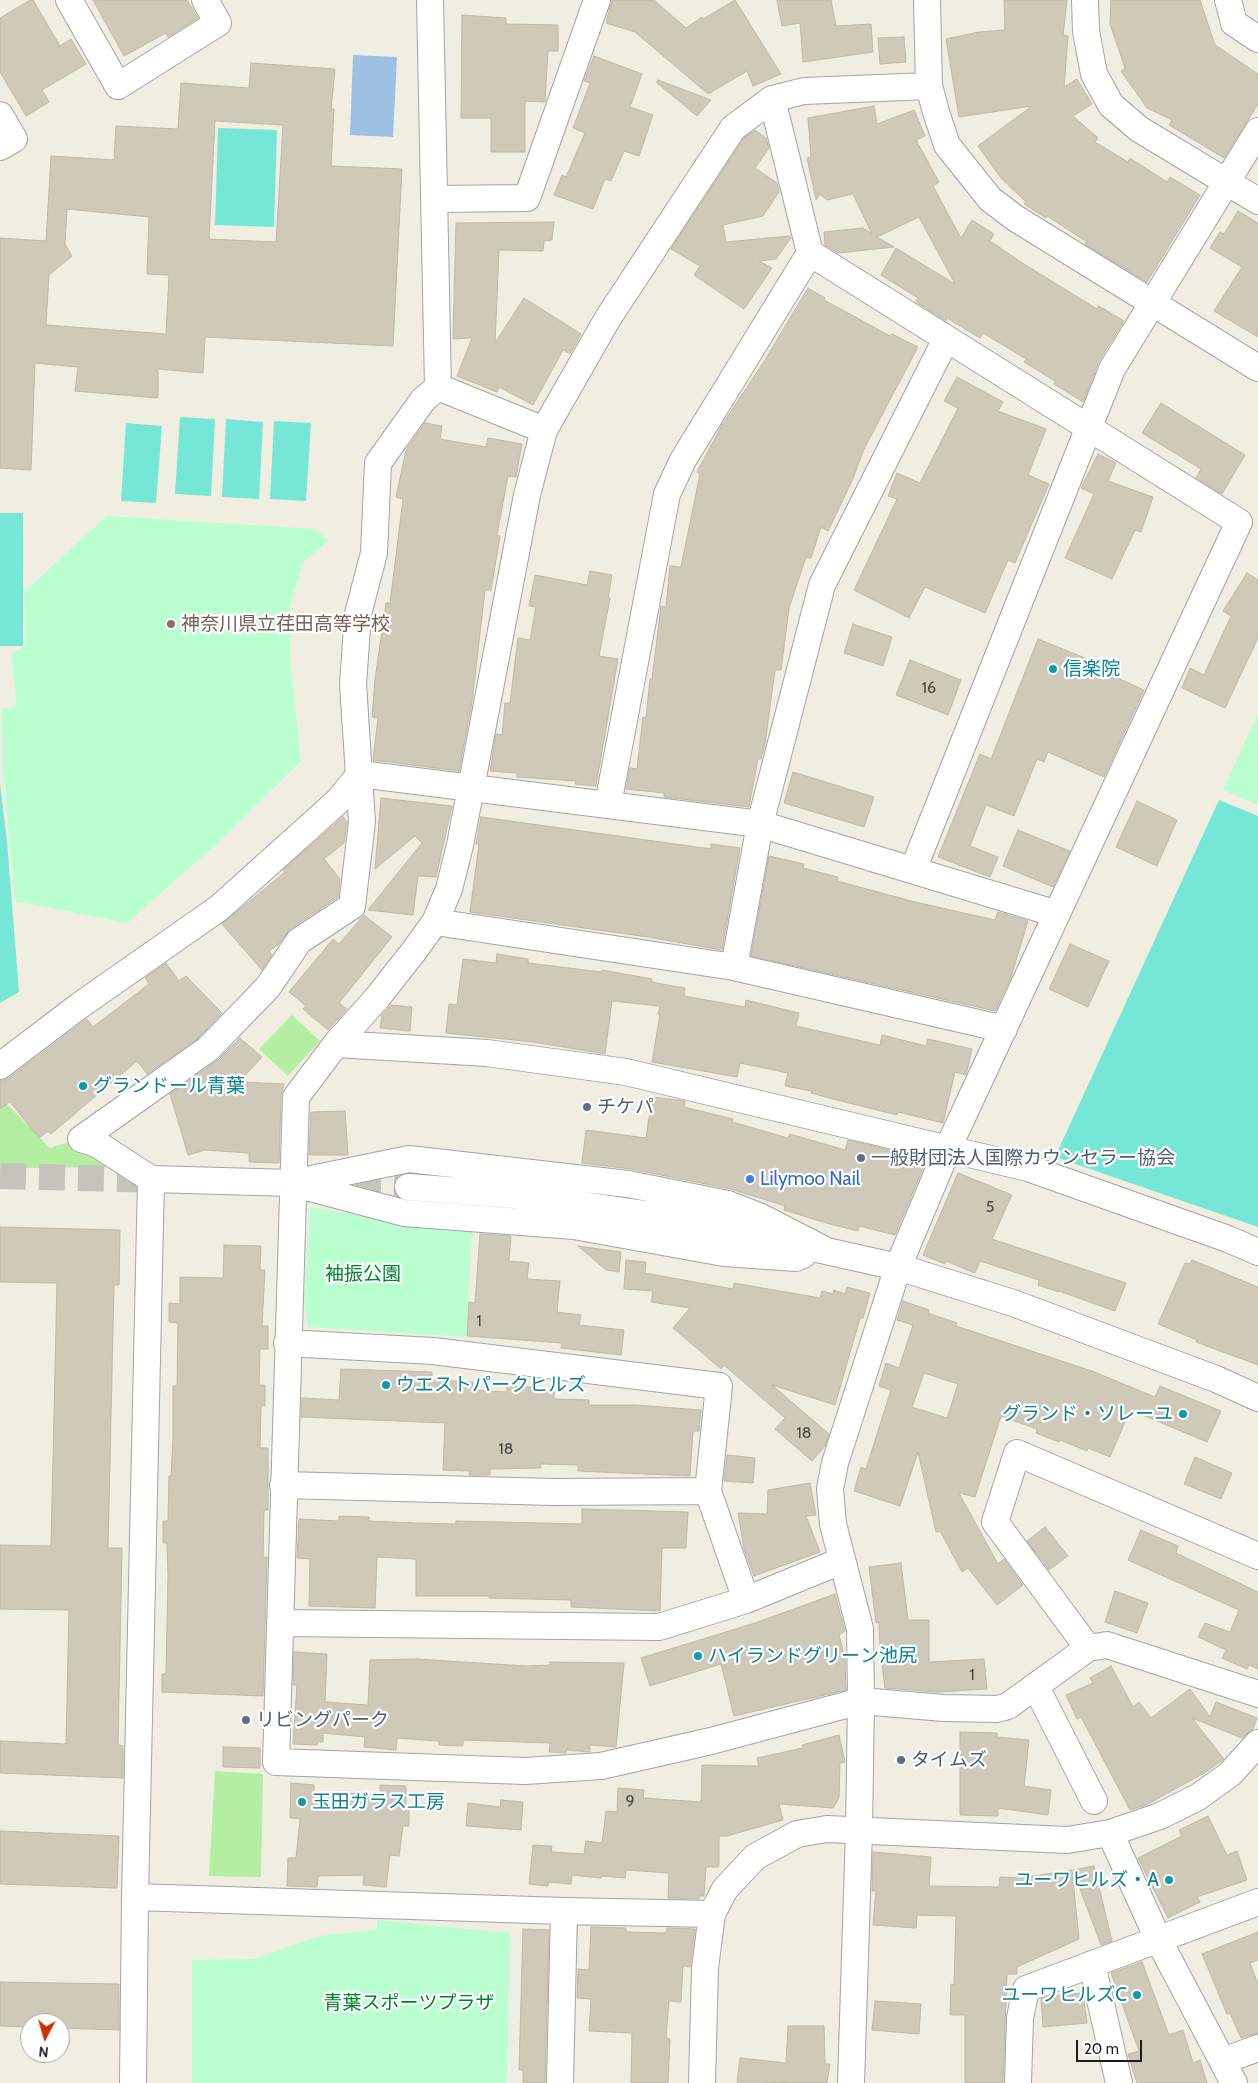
<!DOCTYPE html>
<meta charset="utf-8">
<style>
body{margin:0}
#map{position:relative;width:1258px;height:2083px;overflow:hidden;background:#efeee1;font-family:Cabin,sans-serif}
canvas{display:block}
.north{position:absolute;left:20px;top:2013px;width:50px;height:50px;box-sizing:border-box;background:#fff;border:1px solid #a5a5a5;border-radius:50%;rotate:186deg;font-size:14px;font-weight:700;line-height:20px;text-align:center;color:#1d1d1d}
.north::after{content:'';display:block;margin:auto;width:18px;height:22px;background:#c93200;clip-path:polygon(50% 0,100% 100%,50% 72%,0 100%)}
.scale{position:absolute;left:1076px;top:2040px;width:66px;height:22px;box-sizing:border-box;border:2px solid #1d1d1d;border-top:0;padding-left:6px;font-size:15px;line-height:18px;white-space:nowrap;color:#1d1d1d;-webkit-text-stroke:4px #fff;paint-order:stroke}
</style>
<div id="map">
<canvas width="1258" height="2083"></canvas>
<div class="north">N</div>
<div class="scale">20 m</div>
</div>
<script>
const ctx = document.querySelector('canvas').getContext('2d');
ctx.lineJoin = 'round';
function fillPath(path, color) { ctx.fillStyle = color; ctx.fill(path, 'evenodd'); }
const poly = rows => new Path2D(rows.map(r => 'M' + r).join(''));
function stroke(path, color, width, dash) { ctx.strokeStyle = color; ctx.lineWidth = width; ctx.lineCap = dash ? 'butt' : 'round'; ctx.setLineDash(dash || []); ctx.stroke(path); }
function label(font, color, halo, rows, align = 'center') {
  ctx.font = font + ' Cabin,"Noto Sans JP",sans-serif'; ctx.lineWidth = 4.5; ctx.setLineDash([]); ctx.textBaseline = 'middle'; ctx.strokeStyle = halo; ctx.fillStyle = color; for (const [text, x, y, turn = 0] of rows) {
    ctx.save(); ctx.translate(x, y); ctx.rotate((+turn || 0) * Math.PI / 180); ctx.textAlign = isNaN(turn) ? turn : align; if (halo) ctx.strokeText(text, 0, 0); ctx.fillText(text, 0, 0); ctx.restore();
  }
}
fillPath(poly([
 [292,1015,320,1041,288,1076,259,1049],
 [0,1097,50,1148,79,1139,121,1167,26,1168,0,1165],
 [215,1771,263,1774,261,1877,209,1876]
]), '#b4efa1');
fillPath(poly([
 [107,516,315,529,328,541,303,562,290,607,290,659,301,761,214,846,127,923,15,901,3,773,2,709,17,706,11,654,26,646,24,592],
 [1258,713,1258,805,1223,790],
 [310,1207,394,1222,472,1231,466,1337,308,1327,304,1300],
 [377,1920,510,1933,507,2083,192,2083,192,1960,254,1959,320,1936,377,1930]
]), '#b9ffd0');
fillPath(poly([
 [218,128,277,130,274,227,215,225],
 [180,417,215,419,211,496,175,494],
 [226,419,263,422,259,499,222,497],
 [274,421,311,423,306,501,270,499],
 [126,423,162,426,156,503,121,501],
 [0,513,23,513,23,646,0,646],
 [0,783,7,841,19,992,0,1003],
 [1219,800,1258,816,1258,1227,1055,1157]
]), '#76e7d7');
fillPath(poly([
 [353,55,397,57,393,137,350,135]
]), '#9dc1e2');
const building = poly([
 [30,0,33,0,60,46,71,39,86,64,42,90,49,102,26,116,0,72,0,18,30,0],
 [93,0,187,0,198,18,168,37,166,33,124,56,93,0],
 [612,0,654,0,686,28,702,17,703,19,735,0,781,74,753,86,747,71,708,94,635,32,606,23,612,0],
 [777,0,831,0,836,26,871,24,873,52,803,62,800,23,782,26,777,0],
 [1004,0,1067,0,1063,35,1068,36,1064,87,1077,79,1092,104,1073,116,1098,138,1095,142,1128,162,1130,158,1167,182,1170,177,1200,195,1147,282,1085,244,1087,242,1047,216,1046,218,1024,204,1026,202,1001,178,978,146,1032,106,959,117,946,39,979,32,1005,30,1004,0],
 [1111,0,1200,0,1215,45,1258,74,1258,104,1224,158,1169,125,1172,120,1147,108,1121,71,1125,68,1110,24,1111,0],
 [462,15,506,18,506,24,558,25,558,51,548,51,545,102,525,101,525,152,491,152,491,118,461,118,462,15],
 [904,37,906,62,880,64,878,38,904,37],
 [594,56,642,74,630,107,653,115,639,156,624,151,611,181,605,179,593,209,554,195,562,175,566,177,585,133,573,128,590,83,584,81,594,56],
 [251,63,335,69,331,109,334,109,331,166,402,169,393,346,205,337,203,373,158,369,158,398,75,391,78,367,35,363,31,470,0,468,0,238,46,241,51,156,114,160,116,126,178,129,181,83,249,88,251,63],
 [215,121,283,125,276,242,209,239,215,121],
 [67,209,149,217,147,274,169,275,166,334,46,325,49,275,72,256,65,244,67,209],
 [658,80,711,100,697,116,656,82,658,80],
 [874,106,877,124,914,110,925,136,916,140,939,182,933,186,961,238,972,220,994,234,990,241,1024,264,1097,309,1099,306,1124,321,1099,361,1083,402,1054,384,1055,381,1024,362,1026,359,983,333,980,338,947,318,946,321,916,302,918,298,881,275,896,248,955,284,919,217,877,237,894,247,838,253,825,245,824,232,863,228,872,234,853,194,827,200,820,194,816,200,807,158,811,157,808,118,874,106],
 [755,130,766,138,769,148,755,168,777,183,779,192,763,216,723,225,726,242,790,236,791,238,776,259,759,261,772,268,744,309,694,275,700,266,671,249,744,138,755,130],
 [1238,211,1258,223,1258,337,1214,311,1242,267,1210,248,1220,232,1224,234,1238,211],
 [554,222,552,240,544,241,543,251,499,250,495,343,524,298,581,334,570,354,563,350,533,405,499,387,497,392,457,376,472,338,453,339,456,223,554,222],
 [808,288,825,298,824,300,859,319,890,336,892,334,918,347,864,449,852,481,828,531,821,527,811,558,806,557,789,608,781,670,775,670,765,744,761,759,758,759,749,807,664,797,664,793,626,789,630,768,637,769,643,717,646,718,650,679,652,679,661,606,666,607,670,566,681,567,700,474,697,472,722,425,765,360,808,288],
 [957,377,1003,402,998,411,1046,429,1028,475,1049,484,1015,563,1008,560,985,613,925,587,909,618,854,590,897,499,888,496,897,473,920,483,958,408,944,401,957,377],
 [1161,403,1245,455,1222,494,1196,478,1201,469,1142,433,1161,403],
 [425,423,442,426,440,439,486,447,488,438,522,444,516,477,508,476,497,535,500,536,491,590,485,590,472,702,459,771,373,760,378,718,372,717,375,679,386,603,390,603,403,499,396,497,406,450,425,423],
 [1098,454,1116,463,1108,481,1153,497,1141,532,1135,530,1112,579,1065,558,1094,494,1081,488,1098,454],
 [590,571,612,575,608,598,610,598,599,656,618,659,596,786,575,784,576,781,517,777,517,773,490,771,496,734,502,735,505,703,510,703,518,638,530,640,536,607,529,606,535,575,587,585,590,571],
 [1247,573,1258,580,1258,638,1225,708,1182,688,1190,668,1204,675,1231,616,1223,611,1247,573],
 [853,624,892,637,883,666,844,653,853,624],
 [1038,639,1085,658,1084,663,1144,690,1104,777,1048,752,1044,762,1037,759,1014,816,986,805,970,846,998,857,990,877,938,857,980,754,991,759,1038,639],
 [910,660,961,680,948,715,896,695,910,660],
 [793,772,874,797,864,827,784,803,793,772],
 [381,798,452,806,436,877,418,876,413,915,368,910,422,843,415,836,375,869,381,798],
 [1137,801,1177,820,1157,866,1116,847,1137,801],
 [343,817,347,822,344,843,324,859,340,879,338,897,290,929,279,944,269,951,272,955,262,970,222,924,285,872,283,870,343,817],
 [481,817,711,849,711,844,740,848,722,950,648,937,470,912,479,844,476,844,481,817],
 [1018,830,1070,851,1053,887,1003,866,1018,830],
 [769,856,804,864,803,868,838,877,837,881,915,902,995,920,998,912,1028,921,1011,977,995,1011,751,956,769,856],
 [364,915,392,937,339,1003,347,1009,328,1030,303,1009,306,1006,289,992,333,939,339,944,364,915],
 [1070,944,1109,961,1088,1007,1049,989,1070,944],
 [497,954,528,959,528,963,601,972,602,970,652,979,651,982,685,988,684,996,745,1007,746,1000,799,1013,796,1026,880,1045,882,1035,926,1046,928,1039,972,1049,966,1075,955,1072,943,1123,898,1112,897,1115,825,1097,811,1093,812,1091,785,1086,788,1073,740,1063,737,1077,652,1062,660,1015,658,1014,660,1006,612,1001,605,1054,533,1042,446,1033,449,1004,457,1005,463,959,496,963,497,954],
 [166,963,179,981,186,976,222,1013,198,1038,147,1074,137,1061,51,1134,48,1131,39,1138,10,1102,0,1109,0,1081,9,1078,87,1019,93,1027,149,984,145,978,166,963],
 [391,1005,412,1007,410,1031,380,1028,382,1015,391,1005],
 [240,1038,262,1057,239,1082,284,1084,281,1097,279,1163,249,1162,249,1153,205,1150,188,1155,170,1094,217,1061,240,1038],
 [652,1097,685,1101,684,1107,733,1119,732,1122,788,1138,790,1134,845,1150,848,1140,927,1159,895,1235,859,1226,858,1231,826,1223,784,1210,785,1206,731,1189,631,1169,582,1163,586,1130,646,1138,652,1097],
 [345,1111,348,1155,309,1155,311,1112,345,1111],
 [958,1173,1012,1195,992,1239,1126,1283,1115,1311,1059,1291,1059,1292,1038,1285,1039,1280,980,1261,975,1273,946,1261,945,1264,923,1255,958,1173],
 [0,1227,120,1230,119,1285,114,1285,108,1548,122,1548,118,1745,123,1746,123,1778,0,1773,0,1741,66,1744,69,1610,0,1609,0,1545,51,1546,57,1283,0,1282,0,1227],
 [480,1234,511,1236,509,1261,529,1263,527,1279,560,1281,557,1312,581,1315,579,1325,624,1330,621,1355,561,1348,562,1343,467,1336,469,1302,475,1303,480,1234],
 [224,1245,261,1246,260,1270,265,1270,262,1326,268,1326,268,1349,260,1349,259,1385,265,1385,265,1406,261,1405,260,1448,268,1448,268,1510,264,1510,263,1557,267,1557,263,1696,162,1692,162,1674,166,1674,168,1575,167,1543,163,1543,163,1521,168,1521,169,1476,171,1476,173,1440,173,1386,177,1386,178,1323,169,1322,169,1303,180,1304,180,1277,223,1278,224,1245],
 [578,1246,621,1252,619,1272,606,1270,578,1246],
 [626,1260,646,1262,645,1273,733,1289,734,1283,820,1298,822,1291,833,1294,834,1290,845,1294,847,1287,870,1293,863,1318,860,1318,835,1405,772,1385,829,1434,825,1446,812,1461,775,1429,785,1418,724,1365,721,1369,673,1328,690,1308,651,1302,653,1291,624,1289,626,1260],
 [1192,1260,1258,1287,1258,1365,1196,1342,1197,1340,1158,1324,1185,1263,1190,1264,1192,1260],
 [903,1301,929,1310,928,1313,957,1323,956,1326,1092,1371,1155,1397,1160,1386,1221,1411,1207,1442,1133,1411,1130,1419,1127,1417,1110,1457,1088,1448,1087,1451,1060,1440,1059,1442,1036,1433,1037,1429,1001,1416,975,1497,959,1493,998,1564,1004,1559,1023,1585,997,1605,968,1568,962,1572,940,1531,936,1532,918,1452,900,1506,854,1491,861,1467,866,1469,891,1390,879,1386,886,1363,899,1368,913,1325,897,1320,903,1301],
 [924,1373,958,1384,947,1418,912,1407,924,1373],
 [341,1369,432,1372,432,1380,473,1382,473,1390,507,1392,507,1386,531,1387,531,1391,554,1392,554,1399,589,1400,589,1405,636,1405,701,1410,699,1431,693,1431,690,1476,578,1471,578,1465,540,1464,541,1468,490,1469,490,1475,469,1475,469,1471,443,1470,445,1423,301,1417,302,1398,339,1400,341,1369],
 [727,1455,755,1458,753,1483,724,1481,727,1455],
 [1195,1457,1232,1473,1221,1499,1184,1484,1195,1457],
 [810,1483,816,1515,806,1516,820,1552,754,1576,744,1549,738,1513,767,1514,768,1490,810,1483],
 [582,1509,688,1512,686,1548,662,1548,660,1611,571,1607,571,1600,489,1598,489,1596,416,1596,416,1559,377,1557,375,1608,309,1606,310,1559,297,1558,299,1519,339,1521,339,1516,369,1517,369,1521,415,1523,456,1524,456,1521,582,1524,582,1509],
 [1045,1527,1068,1556,1049,1570,1027,1541,1045,1527],
 [1141,1530,1178,1546,1176,1553,1258,1592,1258,1669,1249,1665,1247,1669,1222,1658,1226,1650,1198,1637,1205,1623,1230,1632,1239,1610,1128,1560,1141,1530],
 [901,1563,908,1620,929,1620,929,1662,984,1659,987,1689,937,1692,885,1688,882,1664,884,1647,880,1647,879,1622,876,1623,869,1567,901,1563],
 [1115,1591,1148,1603,1137,1633,1105,1622,1115,1591],
 [835,1594,845,1631,839,1635,845,1658,846,1690,734,1716,721,1664,650,1686,641,1658,755,1623,835,1594],
 [294,1652,327,1654,325,1702,368,1705,370,1660,416,1659,526,1666,550,1665,550,1662,624,1663,616,1747,590,1745,590,1752,567,1750,566,1753,549,1752,550,1743,463,1740,463,1746,439,1745,439,1741,397,1738,396,1750,364,1747,365,1737,323,1733,323,1742,318,1741,317,1745,293,1744,297,1685,293,1685,294,1652],
 [1111,1666,1133,1707,1139,1702,1151,1718,1190,1689,1210,1717,1216,1702,1257,1718,1253,1729,1242,1738,1192,1718,1224,1759,1206,1772,1146,1805,1130,1810,1081,1717,1077,1719,1066,1695,1093,1683,1090,1678,1111,1666],
 [960,1732,997,1733,997,1737,1029,1740,1024,1786,1051,1790,1048,1815,998,1808,998,1816,960,1815,960,1732],
 [839,1735,845,1762,840,1763,839,1798,833,1808,779,1804,783,1820,727,1836,719,1836,719,1867,706,1867,704,1896,699,1896,699,1899,668,1898,669,1873,626,1870,625,1878,601,1876,601,1878,572,1875,571,1884,549,1882,548,1886,529,1884,533,1845,552,1846,551,1852,584,1854,586,1841,602,1843,606,1811,617,1812,618,1788,644,1790,643,1798,701,1802,702,1765,759,1766,757,1758,803,1748,802,1745,839,1735],
 [223,1747,260,1748,260,1768,223,1767,223,1747],
 [291,1783,314,1785,314,1792,347,1796,347,1793,380,1796,380,1785,406,1786,406,1808,409,1808,409,1826,403,1826,399,1856,390,1855,386,1887,363,1885,364,1875,318,1876,317,1887,287,1886,288,1858,296,1858,300,1819,290,1818,291,1783],
 [501,1800,523,1802,521,1830,466,1826,468,1803,500,1807,501,1800],
 [1208,1816,1227,1855,1237,1851,1247,1880,1197,1897,1200,1902,1168,1918,1138,1858,1182,1836,1179,1830,1208,1816],
 [0,1831,119,1836,117,1888,0,1884,0,1831],
 [873,1852,931,1857,929,1886,999,1887,1000,1877,1020,1878,1072,1870,1079,1939,1017,1967,1017,1974,1007,1974,1003,2083,965,2083,965,2015,950,2015,951,1984,954,1985,956,1916,917,1915,916,1928,873,1925,876,1891,872,1891,873,1852],
 [1094,1866,1112,1941,1101,1945,1073,1870,1094,1866],
 [591,1927,626,1928,626,1932,666,1933,667,1928,695,1929,690,1967,683,1966,681,2002,669,2001,666,2038,670,2039,668,2083,631,2083,632,2033,589,2031,591,1999,577,1998,578,1969,589,1970,591,1927],
 [523,1929,549,1930,545,2083,523,2083,523,2070,519,2070,523,1929],
 [1258,1932,1258,1960,1250,1963,1258,1984,1258,2033,1241,2038,1230,2013,1227,2014,1202,1954,1258,1932],
 [1142,1962,1169,2035,1183,2030,1193,2063,1200,2060,1207,2083,1137,2083,1128,2054,1139,2051,1111,1973,1142,1962],
 [0,1982,119,1984,119,2030,60,2028,60,2023,30,2023,30,2027,0,2026,0,1982],
 [1083,1993,1087,2023,1043,2027,1041,1999,1049,1996,1083,1993],
 [875,2001,921,2004,919,2034,872,2030,875,2001],
 [788,2026,824,2026,825,2064,830,2064,827,2083,737,2082,740,2058,786,2063,788,2026]
]);
fillPath(building, '#cfc9ba');
stroke(building, '#c2b8a2', 1);
stroke(poly([
 [0,1176,162,1180],
 [316,1184,408,1187]
]), '#c5c4ba', 26, [26, 13]);
const minor = poly([
 [69,0,118,86,218,23,205,0],
 [430,0,438,387,544,430],
 [927,0,929,86,936,112,947,145,990,199,1015,218,1258,368],
 [1085,0,1086,31,1094,74,1111,105,1139,129,1258,201],
 [1228,0,1234,23,1258,39],
 [772,99,804,91,929,86],
 [0,115,14,139,0,147],
 [434,199,527,198,597,0],
 [438,387,423,400,378,463,374,553,358,614,353,684,362,822,352,906,299,941,268,987,208,1049,81,1139,97,1144,151,1179,292,1183,409,1159,628,1184,728,1204,759,1216,823,1249],
 [608,804,667,494,683,460,810,253],
 [913,870,1112,369,1258,131],
 [435,922,734,967,1004,1029],
 [734,967,760,824,822,585,946,339],
 [336,1044,487,1053,626,1072,1028,1168,1228,1239,1258,1252],
 [0,1066,79,1006,219,908,338,801,360,774,760,824,1057,914],
 [295,1184,404,1213,574,1226,724,1253,796,1258,803,1255],
 [408,1187,513,1195,687,1220,898,1267,1013,1303,1216,1379,1258,1398],
 [287,1343,433,1351,719,1386,708,1491,746,1600],
 [283,1485,554,1492,708,1491],
 [280,1623,659,1627,746,1600,841,1561],
 [1088,1648,995,1522,1017,1453,1258,1556],
 [1036,1687,1094,1801],
 [1110,1833,1158,1939,1234,2083],
 [135,1897,564,1911,712,1914],
 [1092,1964,1119,2083],
 [1223,2061,1258,2048],
 [133,2083,135,1897,151,1179],
 [560,2083,564,1911],
 [702,2083,705,1968,712,1914,725,1889,755,1857,797,1834,827,1829,1067,1840,1110,1833,1160,1816,1198,1797,1230,1774,1258,1743],
 [851,2083,859,1830,861,1701,860,1629,833,1524,830,1489,835,1463,898,1267,948,1148,1239,522,810,253,772,99,733,128,608,318,544,430,527,495,460,845,449,889,435,922,414,951,377,998,336,1044,296,1097,276,1762,525,1771,601,1766,711,1741,861,1701,944,1708,997,1709,1008,1706,1088,1648,1107,1645,1258,1694],
 [1018,2083,1020,2018,1026,1989,1258,1902]
]);
stroke(minor, '#a4a4a4', 28);
stroke(minor, '#fff', 26);
for (const [x, y, r, color] of [
 [171,624,5,"#8d6e63"],
 [1053,669,5,"#0f9aa8"],
 [83,1086,5,"#0f9aa8"],
 [587,1107,5,"#5c6f8a"],
 [861,1158,5,"#5c6f8a"],
 [750,1179,5,"#3f7fe0"],
 [386,1385,5,"#0f9aa8"],
 [1183,1414,5,"#0f9aa8"],
 [698,1656,5,"#0f9aa8"],
 [246,1720,5,"#5c6f8a"],
 [901,1760,5,"#5c6f8a"],
 [302,1802,5,"#0f9aa8"],
 [1169,1880,5,"#0f9aa8"],
 [1137,1995,5,"#0f9aa8"]
]) { const dot = new Path2D(); dot.arc(x, y, r, 0, 2 * Math.PI); ctx.fillStyle = color; ctx.fill(dot); stroke(dot, '#fff', 2); }
label('16px', '#4a4844', null, [
 ["16",929,688],
 ["5",990,1207],
 ["1",479,1321],
 ["18",804,1433],
 ["18",506,1449],
 ["1",972,1675],
 ["9",630,1801]
]);
label('19px', '#785e54', '#fff', [
 ["神奈川県立荏田高等学校",181,624]
], 'left');
label('19px', '#0d838f', '#fff', [
 ["信楽院",1063,669],
 ["グランドール青葉",93,1086],
 ["ウエストパークヒルズ",396,1385],
 ["グランド・ソレーユ",1173,1414,"right"],
 ["ハイランドグリーン池尻",708,1656],
 ["玉田ガラス工房",312,1802],
 ["ユーワヒルズ・A",1159,1880,"right"],
 ["ユーワヒルズC",1127,1995,"right"]
], 'left');
label('19px', '#4e5e75', '#fff', [
 ["チケパ",597,1107],
 ["一般財団法人国際カウンセラー協会",871,1158],
 ["リビングパーク",256,1720],
 ["タイムズ",911,1760]
], 'left');
label('19px', '#366cbe', '#fff', [
 ["Lilymoo Nail",760,1179]
], 'left');
label('19px', '#01852c', '#fff', [
 ["袖振公園",363,1274],
 ["青葉スポーツプラザ",409,2003]
]);
</script>
